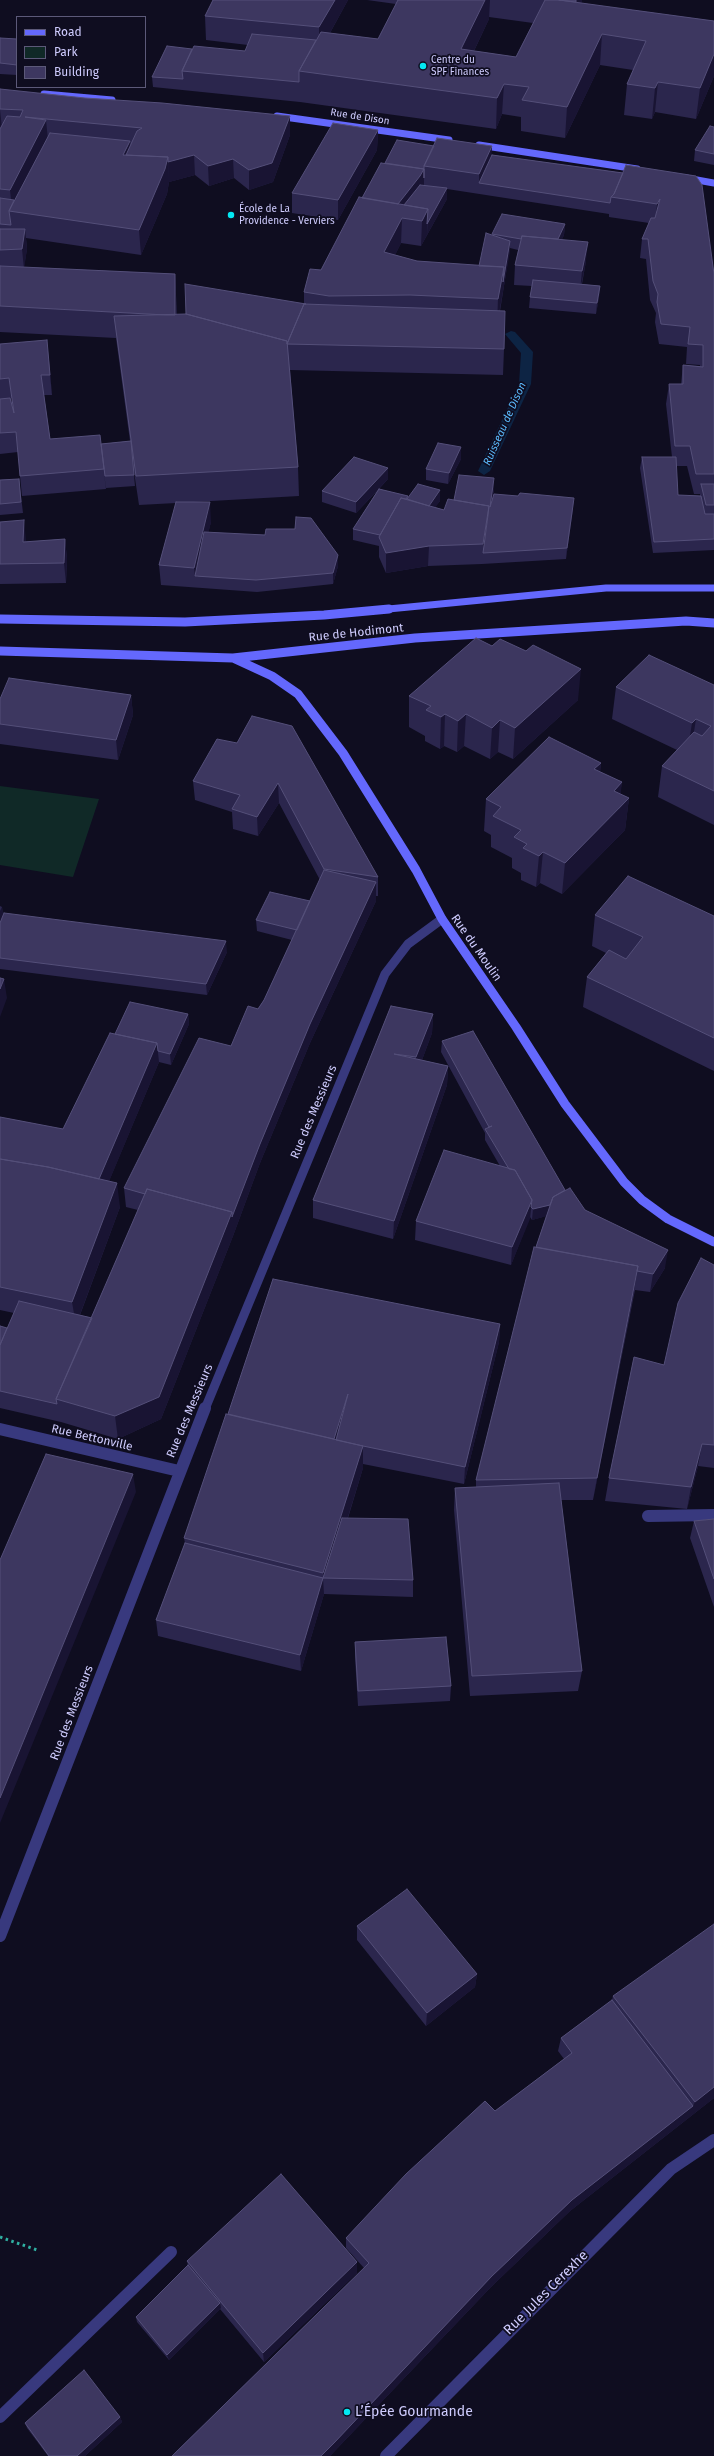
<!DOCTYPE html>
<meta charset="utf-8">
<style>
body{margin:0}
#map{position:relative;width:714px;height:2456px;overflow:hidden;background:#0f0d20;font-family:"Fira Sans",sans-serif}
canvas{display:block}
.legend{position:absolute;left:16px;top:16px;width:130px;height:72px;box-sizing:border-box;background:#0f0d20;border:1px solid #5c5979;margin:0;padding:5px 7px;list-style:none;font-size:12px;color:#cfccfe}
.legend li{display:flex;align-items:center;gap:8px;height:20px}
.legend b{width:20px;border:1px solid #5c5979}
</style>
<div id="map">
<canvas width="714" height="2456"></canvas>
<ul class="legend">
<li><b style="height:5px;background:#6468fd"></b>Road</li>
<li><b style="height:11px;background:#102927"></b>Park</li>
<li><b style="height:11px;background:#3d3760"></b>Building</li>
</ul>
</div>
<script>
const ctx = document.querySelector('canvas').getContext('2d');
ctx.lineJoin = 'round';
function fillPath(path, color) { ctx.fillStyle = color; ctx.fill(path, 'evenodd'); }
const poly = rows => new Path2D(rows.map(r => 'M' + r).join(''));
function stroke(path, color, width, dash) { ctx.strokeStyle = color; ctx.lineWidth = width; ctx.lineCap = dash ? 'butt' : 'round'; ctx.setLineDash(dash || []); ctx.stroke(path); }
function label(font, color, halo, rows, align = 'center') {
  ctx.font = font + ' "Fira Sans",sans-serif'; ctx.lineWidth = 3.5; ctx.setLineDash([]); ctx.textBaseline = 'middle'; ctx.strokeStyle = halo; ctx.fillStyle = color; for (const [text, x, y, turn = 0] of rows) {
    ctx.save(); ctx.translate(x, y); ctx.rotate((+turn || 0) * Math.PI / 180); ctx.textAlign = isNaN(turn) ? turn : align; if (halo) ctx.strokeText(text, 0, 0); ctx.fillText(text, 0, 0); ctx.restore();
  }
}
fillPath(poly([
 [0,786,99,799,73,877,0,865]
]), '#102927');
fillPath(poly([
 [511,331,515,332,533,352,531,384,490,471,484,475,478,471,519,384,521,353,505,334,511,331]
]), '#0d2444');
stroke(poly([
 [0,2237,37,2250]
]), '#2fafa1', 3, [2.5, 3.5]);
stroke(poly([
 [648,1516,714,1515],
 [0,2417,171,2252]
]), '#38397e', 12);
stroke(poly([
 [205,1409,385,974,408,944,442,919]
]), '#38397e', 9);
stroke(poly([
 [0,1429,179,1471],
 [0,1936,205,1408],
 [386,2456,671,2169,714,2140]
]), '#38397e', 12);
stroke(poly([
 [44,94,112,100],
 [277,116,449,140],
 [479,145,637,169],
 [686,178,714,183],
 [378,610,606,588,714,588]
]), '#6468fd', 7);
stroke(poly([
 [0,619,185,622,324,615,389,609],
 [0,651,233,658,415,638,686,621,714,623],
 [233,658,272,676,298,694,343,753,416,870,442,919,516,1027,565,1104,624,1182,642,1200,668,1219,714,1242]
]), '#6468fd', 9);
fillPath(poly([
 [213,0,348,0,330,33,378,39,396,4,367,0,582,0,581,3,714,21,714,76,696,119,655,112,652,119,624,115,627,84,633,70,600,65,565,138,521,131,521,117,502,114,496,129,300,102,153,87,152,77,192,49,245,51,248,45,206,40,205,16],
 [489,17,533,23,516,57,474,51,489,19],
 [0,38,17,39,17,75,0,74],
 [0,89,290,135,273,182,249,190,234,178,209,186,195,175,169,182,167,194,141,255,26,238,27,249,24,267,175,274,177,315,186,314,304,303,304,292,321,270,362,198,385,163,492,155,623,173,626,165,714,274,714,550,653,553,640,468,642,457,672,457,666,404,669,384,681,384,683,365,700,366,700,365,686,364,687,347,659,344,655,322,656,313,650,300,646,259,640,258,642,239,649,223,609,217,609,214,447,189,447,199,421,246,401,243,395,255,417,261,479,266,492,234,565,224,564,235,562,239,586,261,582,284,600,286,599,297,596,314,529,308,530,297,532,286,514,285,515,265,518,250,510,248,500,311,504,349,503,375,290,370,298,467,299,496,194,502,211,522,208,533,338,566,333,584,257,592,161,585,159,565,176,503,139,505,133,465,135,486,106,488,104,473,106,489,22,496,20,476,18,452,0,454,0,344,49,360,52,395,44,395,50,439,101,444,130,441,116,338,0,332],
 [11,398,12,398,14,413],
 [676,466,687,466,694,494,700,494,700,496,678,495],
 [714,127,714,165,694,161,695,150],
 [378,130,377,150,338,220,292,213,292,193],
 [461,447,461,459,448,484,426,480,426,469],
 [19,479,23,513,0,515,0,480],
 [388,479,379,489,408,496,408,498,440,490,440,501,435,507,444,510,454,500,494,489,493,498,573,509,566,559,482,564,428,566,386,573,379,557,379,546,353,540,353,529,378,490,356,513,322,502,322,491],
 [0,522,26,542,65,539,67,559,66,583,0,584],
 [714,685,714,825,658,797,662,766,677,750,612,719,616,687],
 [131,695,133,715,118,760,0,744,0,699],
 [409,696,578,700,513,759,498,752,490,759,464,746,457,752,444,746,440,749,425,741,425,736,409,727],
 [237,743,378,877,378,896,376,896,376,901,310,1043,260,1163,233,1236,161,1419,118,1439,61,1422,0,1408,0,1326,7,1328,14,1313,0,1310,0,1117,63,1129,115,1034,188,1014,189,1024,171,1065,159,1062,109,1181,120,1207,80,1315,92,1318,138,1210,126,1207,124,1188,231,1046,264,1000,292,940,257,931,256,920,310,901,320,880,279,803,258,836,233,829,232,812,195,800,193,781],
 [601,763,600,772,622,782,620,794,629,798,625,830,562,894,540,883,536,887,521,880,521,873,512,868,512,858,491,847,491,835,484,831,486,799],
 [0,906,2,907,3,915,227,952,207,995,0,969],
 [595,915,714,916,714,1071,583,1007,587,977,606,953,592,946],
 [391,1006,433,1014,432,1033,422,1060,448,1066,447,1085,393,1239,313,1218,313,1200],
 [442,1041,565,1190,585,1210,665,1268,650,1292,635,1290,593,1500,561,1500,582,1671,578,1691,470,1696,454,1510,455,1488,476,1487,476,1480,536,1247,546,1216,532,1220,530,1217,511,1265,415,1240,416,1221,500,1166,485,1140,485,1133,441,1052],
 [714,1265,714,1468,698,1466,687,1509,605,1501,609,1478],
 [500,1324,499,1342,464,1484,363,1464,363,1468,348,1518,413,1580,413,1597,324,1594,301,1671,158,1636,156,1620,185,1543,184,1538,228,1414],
 [714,1519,714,1607,690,1538,694,1521],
 [355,1642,451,1686,450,1701,358,1706,355,1658],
 [357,1926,477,1974,475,1987,426,2026,357,1940],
 [613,1996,714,2098,570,2211,491,2287,330,2456,172,2456,364,2268,346,2248,346,2238,495,2111,564,2059,558,2051,561,2038,612,2000],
 [187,2261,357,2273,264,2362,220,2309,169,2360,137,2322,136,2317,188,2265],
 [120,2417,122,2422,85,2456,48,2456,27,2428,25,2423]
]), '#2b264d');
fillPath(poly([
 [335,0,348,0,321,49,319,47,319,27],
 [485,0,490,0,489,19,460,80,461,49],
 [576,0,582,0,582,2,573,29,575,4],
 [602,34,600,65,565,138,567,107],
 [714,54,714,76,696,119,700,88],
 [658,82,655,112,652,119,655,88],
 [504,84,502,114,496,129,497,98],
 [0,110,2,128,0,132],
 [290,116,290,135,273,182,249,190,249,170],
 [46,120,48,140,12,209,10,190],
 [378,130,377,150,338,220,338,200],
 [130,141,132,161,123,155],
 [492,146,491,165,479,183,479,174],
 [194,155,195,175,169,182,168,162],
 [168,157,169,182,167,194,141,255,139,230],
 [233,159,234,178,209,186,208,166],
 [424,169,424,186,420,196,402,219,401,243,384,278,384,252,394,209],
 [447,188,447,199,427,235,427,224],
 [660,199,655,224,657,204],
 [428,209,427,235,421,246,422,221],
 [565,224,564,235,554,256,555,245],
 [25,229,27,249,24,269,22,249],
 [510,241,510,252,497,325,498,299,504,267],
 [588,242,586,261,580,291,582,271],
 [175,274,176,300,177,341,175,315],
 [600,286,599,297,596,314,597,303],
 [47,340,49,360,52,395,50,375],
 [461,447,461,459,448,484,449,473],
 [388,468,388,479,356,513,356,502],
 [494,478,494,489,490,518,490,507],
 [440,490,440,501,423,524,424,513],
 [574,498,573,509,566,559,567,548],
 [210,502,211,522,198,577,195,576,194,568],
 [489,506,488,526,483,553,483,544],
 [24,520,26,540,26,562,23,542],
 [65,539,67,559,66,583,64,563],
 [429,546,428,566,386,573,386,553],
 [338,555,338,566,333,584,333,573],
 [581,669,578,700,513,759,515,728],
 [131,695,133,715,118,760,116,740],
 [445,714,444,746,440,749,441,717],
 [466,714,464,746,457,752,458,721],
 [696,719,691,751,687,755,692,723],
 [500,720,498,752,490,759,492,728],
 [601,763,597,794,594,769],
 [622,782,619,809,629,798,625,830,562,894,565,863,614,791],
 [278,783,279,803,258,836,257,817],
 [543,852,540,883,536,887,539,856],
 [376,882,376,901,310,1043,260,1163,233,1236,161,1419,118,1439,115,1416,232,1212,310,1024],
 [2,907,5,926,0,937,0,911],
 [226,941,227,952,207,995,206,984],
 [4,979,7,998,0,1017,0,989],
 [188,1014,189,1024,171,1065,170,1054],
 [433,1014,432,1033,416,1076,416,1057],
 [157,1043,159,1062,100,1203,97,1184],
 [448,1066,447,1085,393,1239,394,1221],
 [117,1183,120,1207,76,1325,72,1302],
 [532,1200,530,1219,511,1265,512,1247],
 [552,1205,551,1215,532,1220,533,1209],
 [668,1250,665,1268,650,1292,653,1274],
 [638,1266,634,1290,593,1500,597,1478],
 [500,1324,499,1342,464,1484,465,1467],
 [348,1394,339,1441,332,1444],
 [702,1444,698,1466,687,1509,691,1487],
 [363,1446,363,1468,329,1578,323,1578,323,1573],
 [133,1474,136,1492,0,1823,0,1798],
 [323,1578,324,1594,301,1671,300,1655],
 [477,1974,475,1987,426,2026,427,2013],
 [714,2087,714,2098,570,2211,491,2287,330,2456,321,2456,492,2276,572,2200,693,2106,695,2102],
 [357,2262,357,2273,264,2362,263,2353],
 [220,2303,221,2308,169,2360,167,2355],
 [120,2417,122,2422,85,2456,77,2456]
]), '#191433');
const building = poly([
 [213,0,335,0,319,27,205,16,213,0],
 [398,0,485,0,461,49,516,57,545,0,559,0,714,21,714,54,700,88,658,82,655,88,627,84,646,41,602,34,567,107,522,100,529,87,504,84,497,98,299,71,321,32,378,39,398,0],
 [559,0,576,0,576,2,559,0],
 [252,34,316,40,299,71,299,82,182,71,194,46,245,51,252,34],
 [0,38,17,39,17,65,0,63,0,38],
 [167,46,192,49,182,71,183,79,152,77,167,46],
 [0,89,85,98,162,103,290,116,272,163,249,170,233,159,208,166,194,155,168,162,168,157,126,155,137,131,142,128,25,117,46,120,10,190,0,189,0,129,7,116,20,117,23,110,0,109,0,89],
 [333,123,378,130,338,200,292,193,333,123],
 [710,126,714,127,714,154,695,150,710,126],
 [50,133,130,141,123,155,168,157,165,169,139,230,9,211,50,133],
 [437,138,492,146,479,174,424,166,437,138],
 [397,140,434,146,424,166,424,178,424,169,385,163,397,140],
 [492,155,623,173,614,194,611,197,610,203,479,183,492,155],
 [381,163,424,169,420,176,398,204,362,198,381,163],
 [626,165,696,176,702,185,714,274,714,474,696,474,690,446,675,446,669,384,683,384,683,365,703,367,703,345,688,344,690,327,661,324,657,302,658,294,653,281,648,239,642,239,651,218,655,218,660,199,657,204,611,197,614,194,626,165],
 [420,185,447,188,427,224,428,209,404,205,420,185],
 [359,197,428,209,422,221,402,218,384,252,417,261,504,267,498,299,410,295,329,296,304,292,310,269,321,270,359,197],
 [0,198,14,200,9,211,11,225,0,224,0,198],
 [502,214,565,224,558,239,522,236,521,239,492,234,502,214],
 [0,229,25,229,22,249,0,250,0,229],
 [486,233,510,241,503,282,504,267,479,266,486,233],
 [522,236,588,242,582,271,515,265,522,236],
 [0,266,175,274,175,315,166,315,0,306,0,266],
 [533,280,600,286,597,303,530,297,533,280],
 [185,284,306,304,304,304,287,344,287,341,186,314,185,284],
 [304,304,505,311,504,349,287,344,304,304],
 [186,314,287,341,298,467,136,476,114,316,186,314],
 [47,340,50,375,41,375,50,439,100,435,104,469,20,476,16,432,0,433,0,399,10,398,14,413,9,378,0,379,0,344,47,340],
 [131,441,134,475,105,476,101,444,131,441],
 [438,443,461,447,449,473,426,469,438,443],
 [354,457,388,468,356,502,322,491,354,457],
 [642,457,676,457,678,495,701,496,705,514,714,514,714,539,654,542,642,457],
 [459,475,494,478,490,507,494,494,518,496,520,493,574,498,567,548,483,553,488,515,489,506,454,500,459,475],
 [19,479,21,502,0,504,0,480,19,479],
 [418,484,440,490,429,506,407,499,418,484],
 [701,484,714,484,714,505,706,505,701,484],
 [379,489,408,496,406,499,401,498,380,535,353,529,379,489],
 [401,498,444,510,448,499,489,506,483,544,429,546,386,553,379,537,401,498],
 [176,502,210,502,194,568,159,565,176,502],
 [296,517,311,518,338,555,333,573,256,580,195,576,204,532,265,535,266,529,295,529,296,517],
 [24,520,23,542,65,539,64,563,0,564,0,522,24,520],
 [476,638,492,646,500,639,526,651,533,645,581,669,515,728,500,720,492,728,466,714,458,721,445,714,441,717,426,710,431,706,409,696,476,638],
 [649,655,714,685,714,791,662,766,694,732,702,736,711,726,696,719,692,723,616,687,649,655],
 [9,678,131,695,116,740,0,724,0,699,9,678],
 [252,716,292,726,378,877,324,869,278,783,257,817,232,809,240,795,193,781,217,739,237,743,252,716],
 [549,737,601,763,594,769,622,782,614,791,629,798,565,863,543,852,539,856,523,848,527,844,514,837,521,830,493,816,501,807,486,799,549,737],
 [324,870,376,882,310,1024,260,1144,232,1217,232,1212,147,1189,145,1194,124,1188,199,1038,231,1046,248,1006,258,1009,264,1000,324,870],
 [628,876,714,916,714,1038,587,977,609,950,626,959,643,937,595,915,628,876],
 [270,892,310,901,297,930,256,920,270,892],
 [4,913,226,941,206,984,0,958,0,923,4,913],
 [0,978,4,979,0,989,0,978],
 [130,1002,188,1014,170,1054,158,1051,157,1043,115,1034,130,1002],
 [391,1006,433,1014,416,1057,394,1054,448,1066,394,1221,313,1200,391,1006],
 [473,1031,565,1190,553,1197,550,1205,533,1209,531,1207,532,1200,515,1170,509,1169,485,1129,492,1126,489,1127,442,1041,473,1031],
 [110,1033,157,1043,99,1179,48,1167,0,1159,0,1117,63,1129,110,1033],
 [444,1150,515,1170,532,1200,512,1247,416,1221,444,1150],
 [0,1159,48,1167,117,1183,72,1302,0,1287,0,1159],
 [570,1188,585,1210,668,1250,653,1274,637,1271,638,1266,536,1247,553,1197,570,1188],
 [147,1189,232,1212,159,1397,115,1416,56,1399,147,1189],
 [534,1247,638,1266,597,1478,476,1480,534,1247],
 [701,1258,714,1265,714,1445,702,1444,691,1487,609,1478,634,1357,664,1365,678,1303,701,1258],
 [273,1279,500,1324,465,1467,363,1446,336,1440,348,1394,334,1439,228,1414,273,1279],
 [19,1301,92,1318,56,1399,57,1404,0,1391,0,1345,19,1301],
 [0,1326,7,1328,0,1345,0,1326],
 [226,1414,363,1446,323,1573,184,1538,226,1414],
 [46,1454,133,1474,0,1798,0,1560,46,1454],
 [559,1483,582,1671,472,1676,455,1488,559,1483],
 [342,1518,408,1519,413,1580,323,1578,342,1518],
 [714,1519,714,1579,694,1521,714,1519],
 [185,1543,323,1578,300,1655,156,1620,185,1543],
 [446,1637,451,1686,358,1691,355,1642,446,1637],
 [407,1889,477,1974,427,2013,357,1926,407,1889],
 [714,1924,714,2087,695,2102,613,1996,714,1924],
 [612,2000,693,2106,572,2200,492,2276,334,2443,321,2456,172,2456,369,2263,346,2238,406,2174,485,2101,495,2111,572,2053,561,2038,612,2000],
 [281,2174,357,2262,263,2353,187,2261,281,2174],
 [188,2265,220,2303,167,2355,136,2317,188,2265],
 [84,2370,120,2417,77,2456,49,2456,25,2423,84,2370]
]);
fillPath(building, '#3d3760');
stroke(building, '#544f79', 1);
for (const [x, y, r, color] of [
 [423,66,4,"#03e8f3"],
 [231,215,4,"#03e8f3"],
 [347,2412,4,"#03e8f3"]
]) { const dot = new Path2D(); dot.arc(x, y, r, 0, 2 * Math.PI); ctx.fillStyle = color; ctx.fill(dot); stroke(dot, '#0f0d20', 1.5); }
label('10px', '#cfccfe', '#0f0d20', [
 ["Centre du",431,60],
 ["SPF Finances",431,72],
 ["École de La",239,209],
 ["Providence - Verviers",239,221]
], 'left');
label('10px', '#cfccfe', '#0f0d20', [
 ["Rue de Dison",360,117,9]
]);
label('italic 11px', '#5bbafd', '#0f0d20', [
 ["Ruisseau de Dison",505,424,-66]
]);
label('12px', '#cfccfe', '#0f0d20', [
 ["Rue de Hodimont",356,633,-6],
 ["Rue du Moulin",476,948,55],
 ["Rue des Messieurs",314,1112,-67],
 ["Rue des Messieurs",190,1411,-67],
 ["Rue Bettonville",92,1438,13],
 ["Rue des Messieurs",72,1713,-69]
]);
label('14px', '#cfccfe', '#0f0d20', [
 ["Rue Jules Cerexhe",546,2293,-45]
]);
label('14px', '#cfccfe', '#0f0d20', [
 ["L’Épée Gourmande",355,2412]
], 'left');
</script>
